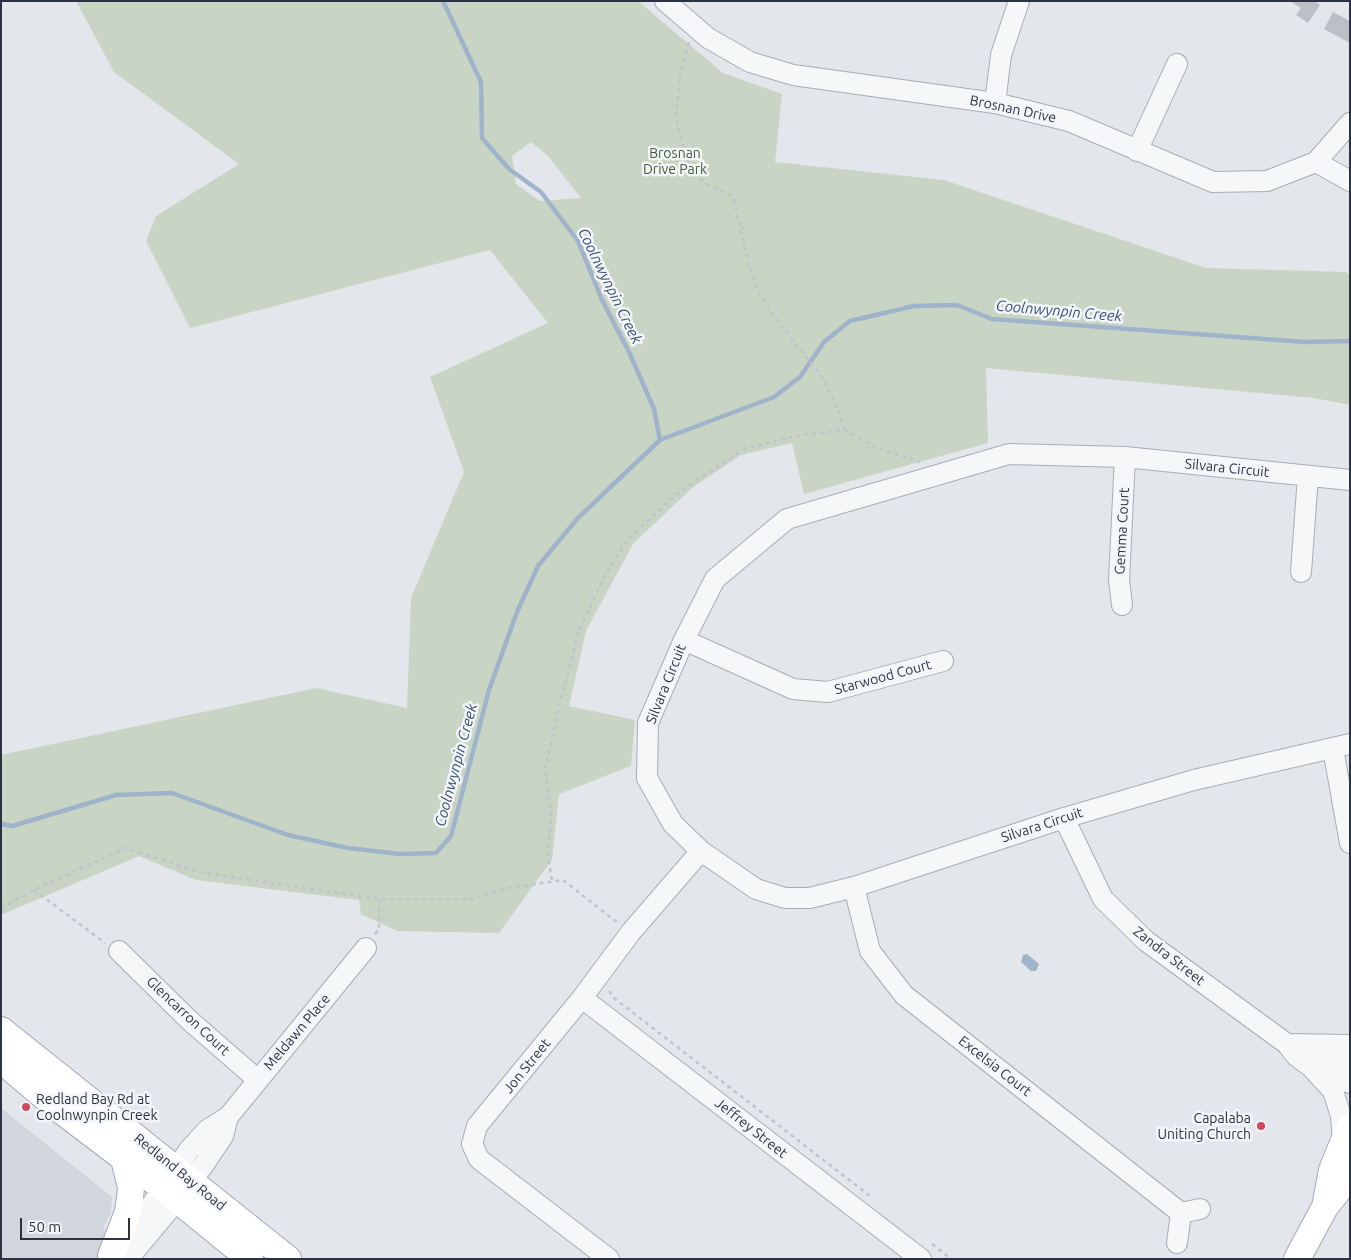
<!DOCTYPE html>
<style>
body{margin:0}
#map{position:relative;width:1351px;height:1260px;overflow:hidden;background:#e3e6eb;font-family:Ubuntu,sans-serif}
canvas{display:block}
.frame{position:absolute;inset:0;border:2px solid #2b3343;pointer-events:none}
.scale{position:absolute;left:20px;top:1218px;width:110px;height:22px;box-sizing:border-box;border:2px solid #2b3343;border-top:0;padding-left:6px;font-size:15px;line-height:18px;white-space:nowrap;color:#2b3343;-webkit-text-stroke:4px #f3f5f8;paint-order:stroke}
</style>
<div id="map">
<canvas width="1351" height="1260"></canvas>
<div class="frame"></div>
<div class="scale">50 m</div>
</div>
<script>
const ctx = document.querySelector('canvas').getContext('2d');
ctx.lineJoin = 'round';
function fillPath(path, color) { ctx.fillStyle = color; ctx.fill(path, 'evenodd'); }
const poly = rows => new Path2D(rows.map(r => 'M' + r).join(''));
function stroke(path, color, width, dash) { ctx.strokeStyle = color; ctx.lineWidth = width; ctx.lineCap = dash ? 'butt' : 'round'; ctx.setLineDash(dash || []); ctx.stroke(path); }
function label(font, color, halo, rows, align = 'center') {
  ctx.font = font + ' Ubuntu,sans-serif'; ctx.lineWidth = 5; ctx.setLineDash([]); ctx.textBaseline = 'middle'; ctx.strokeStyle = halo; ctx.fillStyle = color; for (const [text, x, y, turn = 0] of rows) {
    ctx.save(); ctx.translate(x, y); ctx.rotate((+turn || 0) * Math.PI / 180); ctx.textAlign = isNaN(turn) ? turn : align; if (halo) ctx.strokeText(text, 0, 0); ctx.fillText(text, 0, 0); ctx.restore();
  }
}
fillPath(poly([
 [1,1108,112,1197,111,1212,103,1228,141,1259,1,1259]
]), '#d1d5dd');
fillPath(poly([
 [76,1,638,1,723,73,782,94,775,162,944,180,1206,268,1345,272,1350,274,1350,405,1314,398,986,368,988,443,804,494,792,443,741,455,692,488,633,544,586,631,569,706,635,720,631,766,559,794,552,860,499,933,397,931,361,914,359,900,196,880,139,856,1,915,1,755,316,688,407,708,411,598,464,472,430,377,548,323,490,250,190,328,146,241,156,216,239,164,114,72],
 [531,142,548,156,581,198,540,201,516,184,512,156]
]), '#c8d5c4');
fillPath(poly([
 [1027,954,1039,964,1036,971,1031,971,1021,962,1023,955]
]), '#9fb3ca');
stroke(poly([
 [443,1,481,82,482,138,509,169,541,192,578,241,602,300,630,354,654,409,660,440],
 [1,824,12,826,116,795,172,793,288,835,348,848,400,854,436,853,451,836,489,690,517,612,538,566,578,518,660,440,774,397,800,377,824,342,850,321,914,306,957,305,992,319,1305,342,1350,341]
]), '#9fb3ca', 4.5);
fillPath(poly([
 [1290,1,1314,1,1320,5,1308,23,1296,15,1301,8],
 [1333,12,1350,21,1350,43,1324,29]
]), '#babfc8');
const minor = poly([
 [665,1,708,38,750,62,793,75,995,103,1069,121,1213,182,1267,181,1316,162,1350,123],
 [995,103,1001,55,1019,1],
 [1137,151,1177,64],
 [1316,162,1350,181],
 [1350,480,1125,457,1009,454,787,519,715,579,684,640,648,723,647,778,673,824,701,851,756,889,785,898,810,898,854,887,1064,818,1194,780,1350,744],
 [1301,572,1308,476],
 [1122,605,1119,580,1125,457],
 [684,640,793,689,828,692,943,661],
 [1333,749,1350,843],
 [1064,818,1103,899,1146,941,1287,1044,1296,1056,1311,1067,1333,1091,1341,1116,1343,1141],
 [854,887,870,951,904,995,1181,1213,1200,1209],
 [119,951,189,1020,258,1080],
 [582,998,921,1259],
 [1287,1044,1350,1045],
 [1309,1048,1350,1066],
 [1318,1070,1350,1083],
 [122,1243,150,1207,189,1150,207,1130,228,1117,366,948],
 [1177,1243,1181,1213],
 [128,1259,177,1200,205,1163,223,1136,228,1117],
 [609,1259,479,1159,472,1144,477,1126,582,998,631,932,701,851]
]);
const major = poly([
 [1,1030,288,1259],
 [1,1060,59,1109,163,1188,250,1259],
 [1325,1207,1332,1170,1350,1126],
 [111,1256,128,1212,130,1198,131,1187,124,1159],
 [1297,1259,1325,1207,1350,1176]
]);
stroke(minor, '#a8adb5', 22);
stroke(major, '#a2aab6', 28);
stroke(poly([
 [689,42,680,75,676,117,683,149,692,171,704,183,730,195,734,200,748,262,759,293,780,324,821,375,835,403,845,430],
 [741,228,748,227],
 [552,880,548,857,551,815,545,769,558,711,578,633,605,575,628,539,678,493,744,449,795,436,845,430,874,447,920,462],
 [34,890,105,943],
 [1,908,34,890,125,848,200,872,379,899,470,899,508,888,563,880,618,923],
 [375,934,379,930,379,899],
 [609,991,614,998,870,1196],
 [932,1244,951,1259]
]), '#c1c4ca', 2.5, [4, 4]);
stroke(minor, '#f6f7f9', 20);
stroke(major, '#fff', 26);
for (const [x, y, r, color] of [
 [26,1107,5,"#cd4b5d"],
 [1261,1126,5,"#cd4b5d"]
]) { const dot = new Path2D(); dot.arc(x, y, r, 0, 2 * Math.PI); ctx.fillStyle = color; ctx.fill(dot); stroke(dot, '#f3f5f8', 2); }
label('14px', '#2b3343', '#f3f5f8', [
 ["Brosnan Drive",1013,109,12],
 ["Silvara Circuit",1227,468,6],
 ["Gemma Court",1122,531,-87],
 ["Starwood Court",883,677,-15],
 ["Silvara Circuit",666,684,-68],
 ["Silvara Circuit",1042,825,-18],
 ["Zandra Street",1169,956,38],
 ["Glencarron Court",188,1016,43],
 ["Meldawn Place",297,1032,-50],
 ["Jon Street",527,1066,-51],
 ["Excelsia Court",995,1066,38],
 ["Jeffrey Street",751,1128,38],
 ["Redland Bay Road",180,1172,39]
]);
label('14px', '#3f5e38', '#f3f5f8', [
 ["Brosnan",675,153],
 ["Drive Park",675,169]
]);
label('14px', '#2b3343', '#f3f5f8', [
 ["Redland Bay Rd at",36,1099],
 ["Coolnwynpin Creek",36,1115],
 ["Capalaba",1251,1118,"right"],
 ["Uniting Church",1251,1134,"right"]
], 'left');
label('italic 15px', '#355176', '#f3f5f8', [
 ["Coolnwynpin Creek",610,286,64],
 ["Coolnwynpin Creek",1059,311,5],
 ["Coolnwynpin Creek",456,765,-75]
]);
</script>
